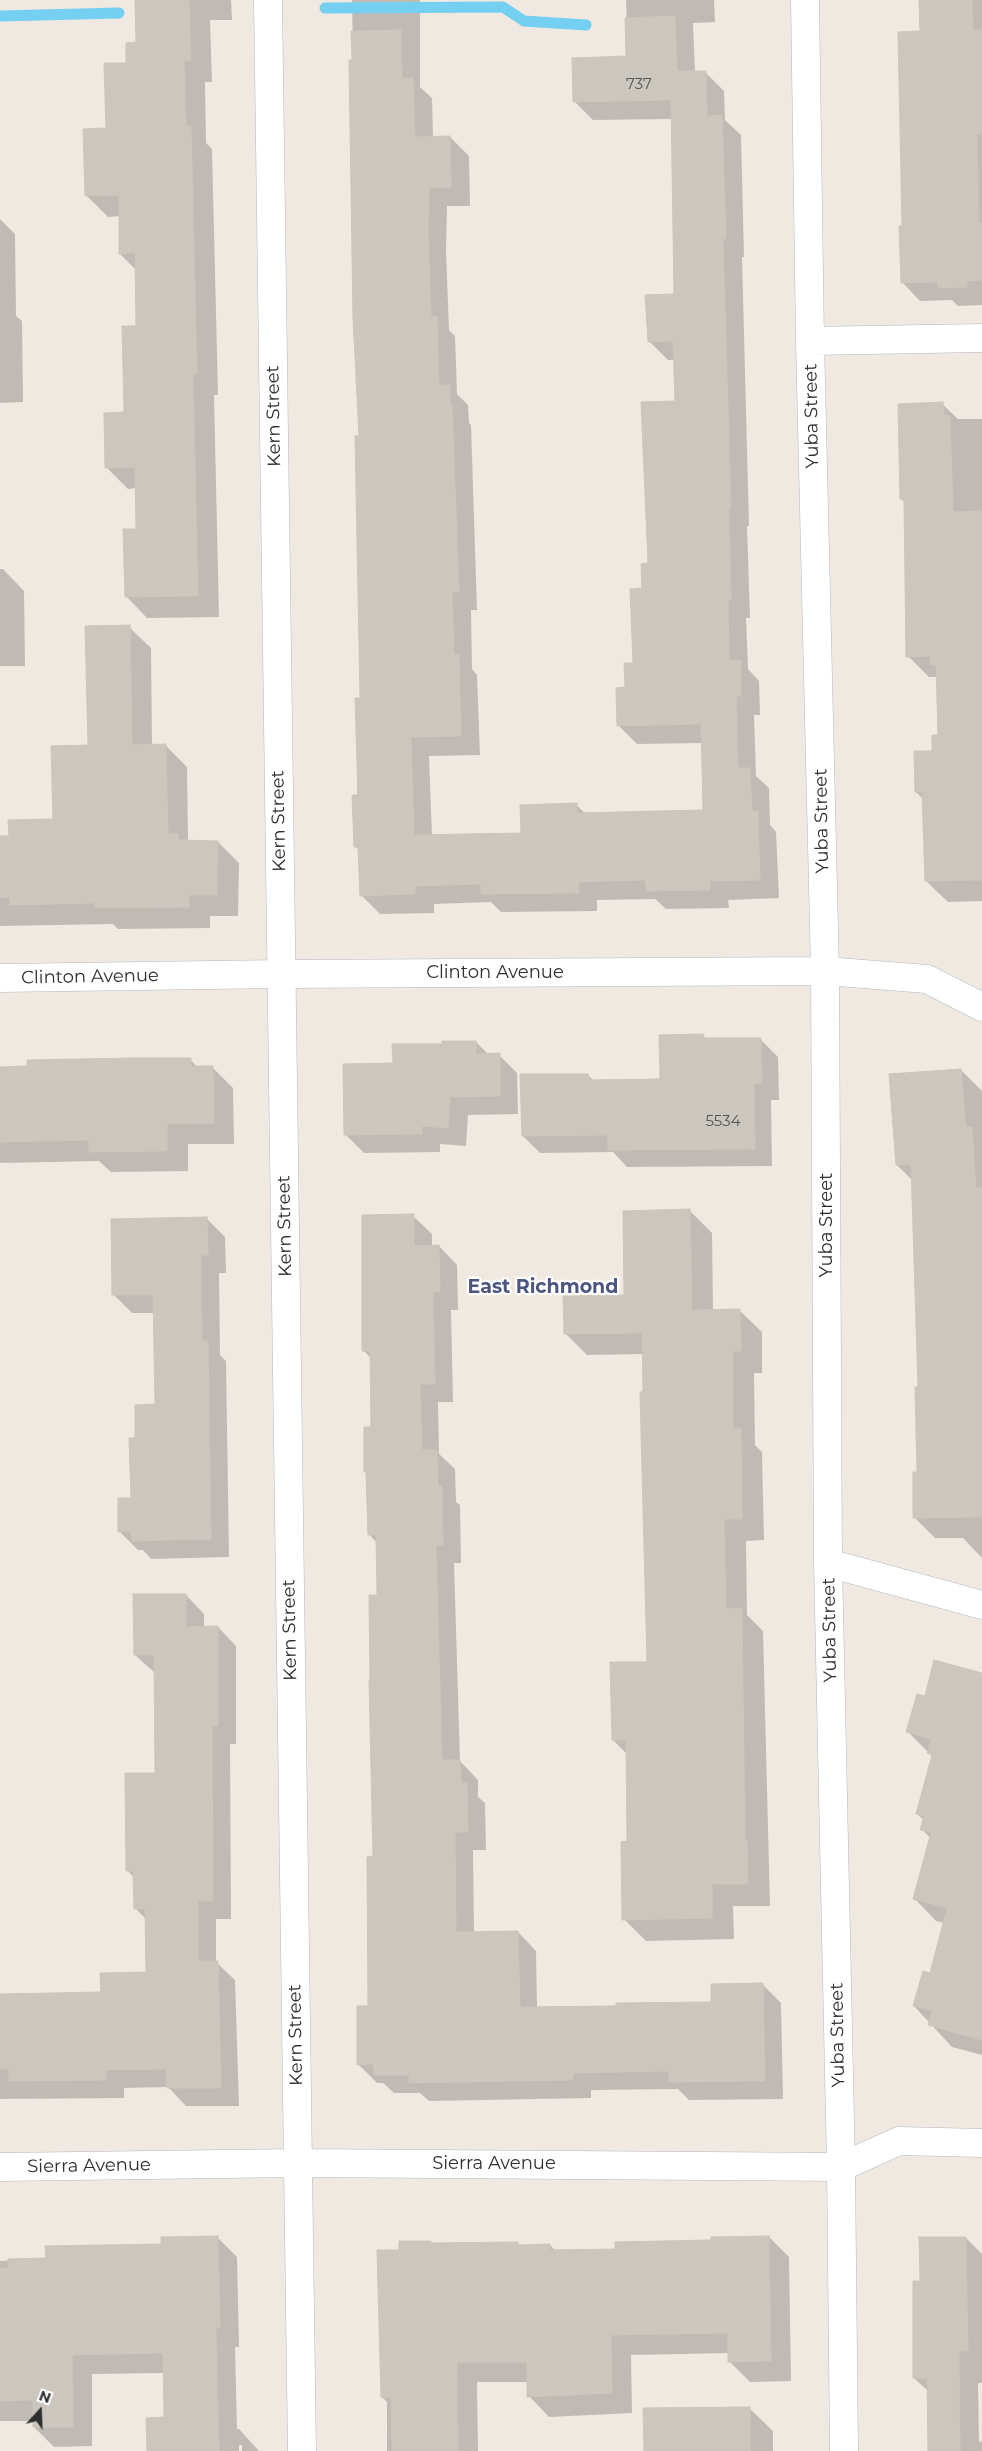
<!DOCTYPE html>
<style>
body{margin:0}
#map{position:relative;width:982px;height:2451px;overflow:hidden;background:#efe9e1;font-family:Montserrat,sans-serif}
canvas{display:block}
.north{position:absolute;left:15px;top:2386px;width:50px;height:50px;-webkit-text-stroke:4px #fff;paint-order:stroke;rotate:20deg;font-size:14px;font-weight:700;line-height:20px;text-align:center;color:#2e2e2e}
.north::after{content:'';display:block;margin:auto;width:18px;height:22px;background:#2e2e2e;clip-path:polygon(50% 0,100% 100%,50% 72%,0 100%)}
</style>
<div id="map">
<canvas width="982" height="2451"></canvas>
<div class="north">N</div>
</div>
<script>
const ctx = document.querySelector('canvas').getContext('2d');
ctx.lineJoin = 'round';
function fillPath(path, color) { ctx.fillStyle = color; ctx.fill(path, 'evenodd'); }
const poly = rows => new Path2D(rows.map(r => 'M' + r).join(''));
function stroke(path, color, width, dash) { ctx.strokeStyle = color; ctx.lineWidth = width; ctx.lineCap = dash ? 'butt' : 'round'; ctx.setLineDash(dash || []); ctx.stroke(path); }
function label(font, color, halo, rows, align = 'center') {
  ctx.font = font + ' Montserrat,sans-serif'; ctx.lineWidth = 4.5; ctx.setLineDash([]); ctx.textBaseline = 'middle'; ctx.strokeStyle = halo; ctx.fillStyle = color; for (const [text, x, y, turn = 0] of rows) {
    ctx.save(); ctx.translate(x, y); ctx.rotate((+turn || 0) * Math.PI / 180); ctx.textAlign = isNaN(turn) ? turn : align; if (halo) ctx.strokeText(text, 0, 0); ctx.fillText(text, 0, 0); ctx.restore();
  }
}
fillPath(poly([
 [136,0,231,0,232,20,210,20,212,82,205,82,206,143,212,149,218,395,214,395,219,617,147,618,126,596,138,531,136,488,128,489,106,467,125,413,137,328,136,270,120,254,120,216,108,217,86,195,127,64,137,44],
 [352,0,420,0,420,87,432,98,433,137,450,137,469,156,470,206,447,206,446,250,449,330,455,336,457,394,468,405,469,423,471,425,477,610,471,610,472,669,477,675,480,755,429,756,432,836,522,834,576,805,586,814,704,811,703,743,637,744,618,725,626,689,634,664,644,590,676,403,675,360,668,360,649,341,675,295,672,119,593,120,574,101,628,57,626,0,714,0,715,22,693,23,695,72,705,72,724,91,725,120,741,135,744,257,742,257,749,526,747,526,750,618,746,618,748,669,759,681,760,715,754,715,756,776,769,788,770,825,776,832,779,898,728,900,729,908,666,909,655,899,597,900,597,911,501,912,491,902,434,904,434,913,380,914,361,895,360,851,355,846,361,699,360,437],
 [920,0,982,0,982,305,958,306,952,300,920,301,902,282,904,227,921,32],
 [0,219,15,234,16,316,22,321,23,402,0,403],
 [942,404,958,419,982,419,982,901,948,902,926,881,924,800,916,792,939,736,937,677,929,677,908,656,905,503,901,499],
 [0,569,3,569,24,591,25,666,0,666],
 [129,627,151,648,152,745,165,745,187,767,188,841,218,842,239,863,238,916,210,916,210,928,118,929,113,924,0,926,0,837,10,837,54,820,89,746],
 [703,1035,707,1040,760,1039,778,1057,779,1100,771,1100,772,1166,627,1167,613,1152,540,1153,523,1136,588,1075,594,1081,661,1080],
 [476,1042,489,1055,499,1055,517,1073,518,1114,468,1115,466,1146,440,1144,440,1152,364,1153,346,1135,394,1064,443,1045],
 [190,1060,198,1067,212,1067,233,1088,234,1144,188,1144,188,1171,111,1172,99,1161,0,1163,0,1068],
 [961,1070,982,1091,982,1558,963,1538,935,1538,915,1518,918,1473,919,1388,913,1181,897,1165],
 [690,1211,712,1233,713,1311,740,1311,762,1332,762,1373,754,1373,755,1445,762,1452,764,1540,746,1541,747,1615,763,1631,770,1906,733,1906,734,1939,646,1941,624,1919,629,1843,627,1754,613,1740,648,1663,644,1354,587,1355,565,1333,625,1296],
 [413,1216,432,1234,432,1247,439,1246,457,1265,458,1310,451,1310,453,1402,438,1402,439,1454,455,1469,456,1502,460,1505,461,1563,454,1563,460,1761,478,1780,478,1797,485,1803,486,1850,473,1850,474,1933,518,1932,536,1951,537,2008,712,2003,763,1985,781,2003,783,2099,689,2100,678,2089,591,2090,591,2098,429,2101,420,2093,394,2093,383,2083,377,2083,358,2064,370,2007,375,1858,372,1682,378,1596,377,1543,369,1534,373,1428,371,1358,364,1351],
 [207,1219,225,1237,226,1273,219,1273,220,1355,226,1361,229,1557,151,1559,143,1550,138,1550,120,1532,132,1500,136,1440,156,1406,155,1313,132,1313,114,1295],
 [186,1595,204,1614,204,1628,218,1627,236,1646,236,1744,230,1744,231,1919,216,1919,216,1962,235,1980,239,2106,186,2106,168,2087,124,2088,124,2098,0,2099,0,1995,102,1993,147,1973,147,1920,135,1908,134,1878,128,1871,157,1774,155,1673,135,1655],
 [982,1675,982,2055,952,2047,914,2006,930,1974,944,1923,936,1921,914,1898,930,1838,922,1829,924,1820,917,1814,933,1757,908,1732,926,1697],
 [217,2237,237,2257,239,2347,235,2347,237,2429,239,2429,259,2451,242,2451,242,2445,239,2445,239,2451,148,2451,165,2418,164,2373,92,2374,92,2446,54,2447,34,2427,34,2421,0,2421,0,2261,47,2259],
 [769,2237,789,2257,791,2381,750,2382,729,2361,729,2353,631,2355,632,2413,549,2417,529,2396,528,2382,477,2382,478,2451,387,2451,387,2402,382,2397,400,2251,430,2242,433,2245,517,2243,520,2246,550,2245,556,2251,616,2250],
 [966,2238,982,2254,982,2383,978,2383,979,2442,982,2441,982,2451,929,2451,928,2391,914,2378,921,2282],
 [749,2408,773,2431,773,2451,645,2451]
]), '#0003');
stroke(poly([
 [325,8,503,7,524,21,586,25],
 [0,16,119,13]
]), '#75cff0', 11);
const building = poly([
 [135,0,189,0,191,61,184,61,186,126,191,126,197,374,193,374,198,596,125,597,123,529,136,529,135,467,105,468,104,413,124,412,122,326,136,326,135,253,119,254,119,195,85,196,83,129,106,128,104,63,126,63,126,43,136,42,135,0],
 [919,0,972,0,973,30,982,30,982,134,977,134,979,224,982,223,982,280,967,281,967,287,938,288,938,282,901,283,899,226,902,226,898,32,920,31,919,0],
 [675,16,677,71,706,71,707,116,722,115,726,238,723,239,731,507,729,507,731,600,728,600,729,661,741,660,741,696,736,696,738,768,750,768,752,811,758,811,760,880,710,881,710,890,646,891,645,880,579,882,579,893,481,894,481,884,415,886,415,894,360,896,358,847,354,847,352,795,358,795,355,698,360,698,355,436,359,436,353,318,349,60,352,60,351,31,401,30,402,78,413,78,415,137,450,136,451,187,429,188,428,230,431,316,437,316,439,385,450,385,450,405,452,405,459,592,452,592,454,655,459,654,461,736,411,737,414,835,521,833,520,805,577,803,577,813,703,810,701,724,617,726,616,688,625,687,624,663,633,663,630,589,642,588,641,564,648,563,641,402,675,401,673,341,648,342,645,295,674,294,671,100,573,102,572,58,626,56,625,18,675,16],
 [943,402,944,415,950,416,953,512,982,511,982,880,925,881,922,792,915,792,914,751,932,751,932,735,938,735,936,665,931,665,930,656,906,657,904,499,900,499,898,404,943,402],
 [130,625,132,745,166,744,168,834,178,834,178,840,218,841,217,895,189,895,189,907,95,908,95,903,10,905,10,897,0,898,0,836,9,836,8,820,53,819,51,746,88,745,85,626,130,625],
 [703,1034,703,1038,761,1038,762,1083,754,1083,755,1149,608,1150,608,1135,522,1136,520,1074,588,1074,589,1080,660,1079,659,1035,703,1034],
 [442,1041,476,1041,476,1054,500,1053,500,1096,450,1097,448,1128,422,1126,422,1134,344,1135,343,1064,393,1063,392,1044,442,1044,442,1041],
 [133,1058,191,1058,191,1066,213,1066,214,1123,167,1124,167,1151,89,1152,89,1140,0,1142,0,1067,27,1066,27,1060,133,1058],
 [961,1069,966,1127,972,1127,976,1188,982,1188,982,1517,913,1518,913,1472,917,1472,915,1387,918,1387,911,1164,896,1165,889,1074,961,1069],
 [690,1209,692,1310,740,1309,741,1351,733,1351,733,1429,741,1429,742,1519,724,1519,726,1609,742,1608,745,1840,747,1840,748,1884,712,1884,712,1918,622,1920,621,1842,627,1841,626,1740,612,1740,610,1662,647,1662,640,1392,643,1392,642,1333,564,1334,563,1296,624,1295,623,1211,690,1209],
 [414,1214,414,1246,439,1245,440,1292,433,1292,435,1384,420,1384,422,1450,437,1450,438,1486,442,1486,443,1545,436,1545,442,1760,460,1760,461,1784,467,1783,468,1832,455,1832,456,1932,518,1931,520,2007,616,2006,616,2003,711,2002,711,1984,763,1983,765,2081,669,2082,669,2071,573,2073,573,2080,409,2083,409,2075,374,2075,373,2064,357,2065,357,2006,368,2006,367,1857,373,1856,369,1681,370,1681,369,1595,377,1595,376,1535,368,1535,366,1472,364,1472,364,1427,371,1427,370,1351,362,1351,362,1215,414,1214],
 [207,1217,208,1255,201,1255,202,1341,208,1341,211,1539,132,1541,131,1532,118,1532,118,1498,131,1498,129,1438,135,1438,135,1405,155,1404,153,1295,112,1295,111,1219,207,1217],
 [133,1594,186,1594,186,1627,218,1626,218,1726,212,1726,213,1901,198,1901,198,1961,218,1961,221,2088,167,2088,166,2069,106,2070,106,2080,9,2081,9,2069,0,2069,0,1994,101,1992,100,1973,146,1972,145,1909,134,1909,133,1871,126,1871,125,1773,155,1773,154,1655,134,1655,133,1594],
 [934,1660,982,1673,982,2040,928,2025,932,2011,913,2006,923,1971,930,1973,947,1908,913,1899,931,1832,920,1830,924,1816,916,1814,932,1755,927,1753,931,1739,906,1732,917,1694,925,1696,934,1660],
 [218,2236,220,2328,216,2328,219,2451,147,2451,146,2418,164,2417,163,2353,72,2355,73,2427,33,2427,33,2400,0,2401,0,2268,8,2268,8,2259,46,2258,45,2246,161,2244,161,2237,218,2236],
 [769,2236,771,2361,728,2362,728,2333,611,2335,612,2393,527,2397,527,2362,457,2362,458,2451,392,2451,391,2397,381,2397,377,2250,399,2250,399,2241,431,2241,431,2243,518,2242,518,2245,550,2244,550,2250,615,2249,615,2242,711,2240,711,2237,769,2236],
 [919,2237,966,2237,968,2351,959,2351,960,2451,928,2451,927,2378,913,2378,913,2281,920,2281,919,2237],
 [750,2407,750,2451,644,2451,643,2408,750,2407]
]);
fillPath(building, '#cbc7bf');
stroke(building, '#cbc5ba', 1);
const street = poly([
 [268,0,302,2451],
 [805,0,810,341,825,971,828,1563,841,2167,844,2451],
 [810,341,982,338],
 [0,978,281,974,825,971,927,979,982,1007],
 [828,1563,982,1605],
 [0,2167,298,2163,841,2167,899,2141,982,2143]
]);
stroke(street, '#b4b7c1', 29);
stroke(street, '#fff', 28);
label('15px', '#555452', null, [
 ["737",639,85],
 ["5534",723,1122]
]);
label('18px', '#2e2e2e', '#fff', [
 ["Kern Street",274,416,-91],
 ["Yuba Street",812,416,-91],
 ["Kern Street",279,821,-91],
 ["Yuba Street",822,821,-91],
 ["Clinton Avenue",495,973],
 ["Clinton Avenue",90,977,-1],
 ["Yuba Street",827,1225,-90],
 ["Kern Street",285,1226,-91],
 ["Kern Street",290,1630,-91],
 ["Yuba Street",830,1630,-91],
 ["Kern Street",296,2035,-91],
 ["Yuba Street",838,2035,-91],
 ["Sierra Avenue",494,2164],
 ["Sierra Avenue",89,2166,-1]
]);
label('bold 19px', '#4d5680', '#fff', [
 ["East Richmond",543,1287]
]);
</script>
